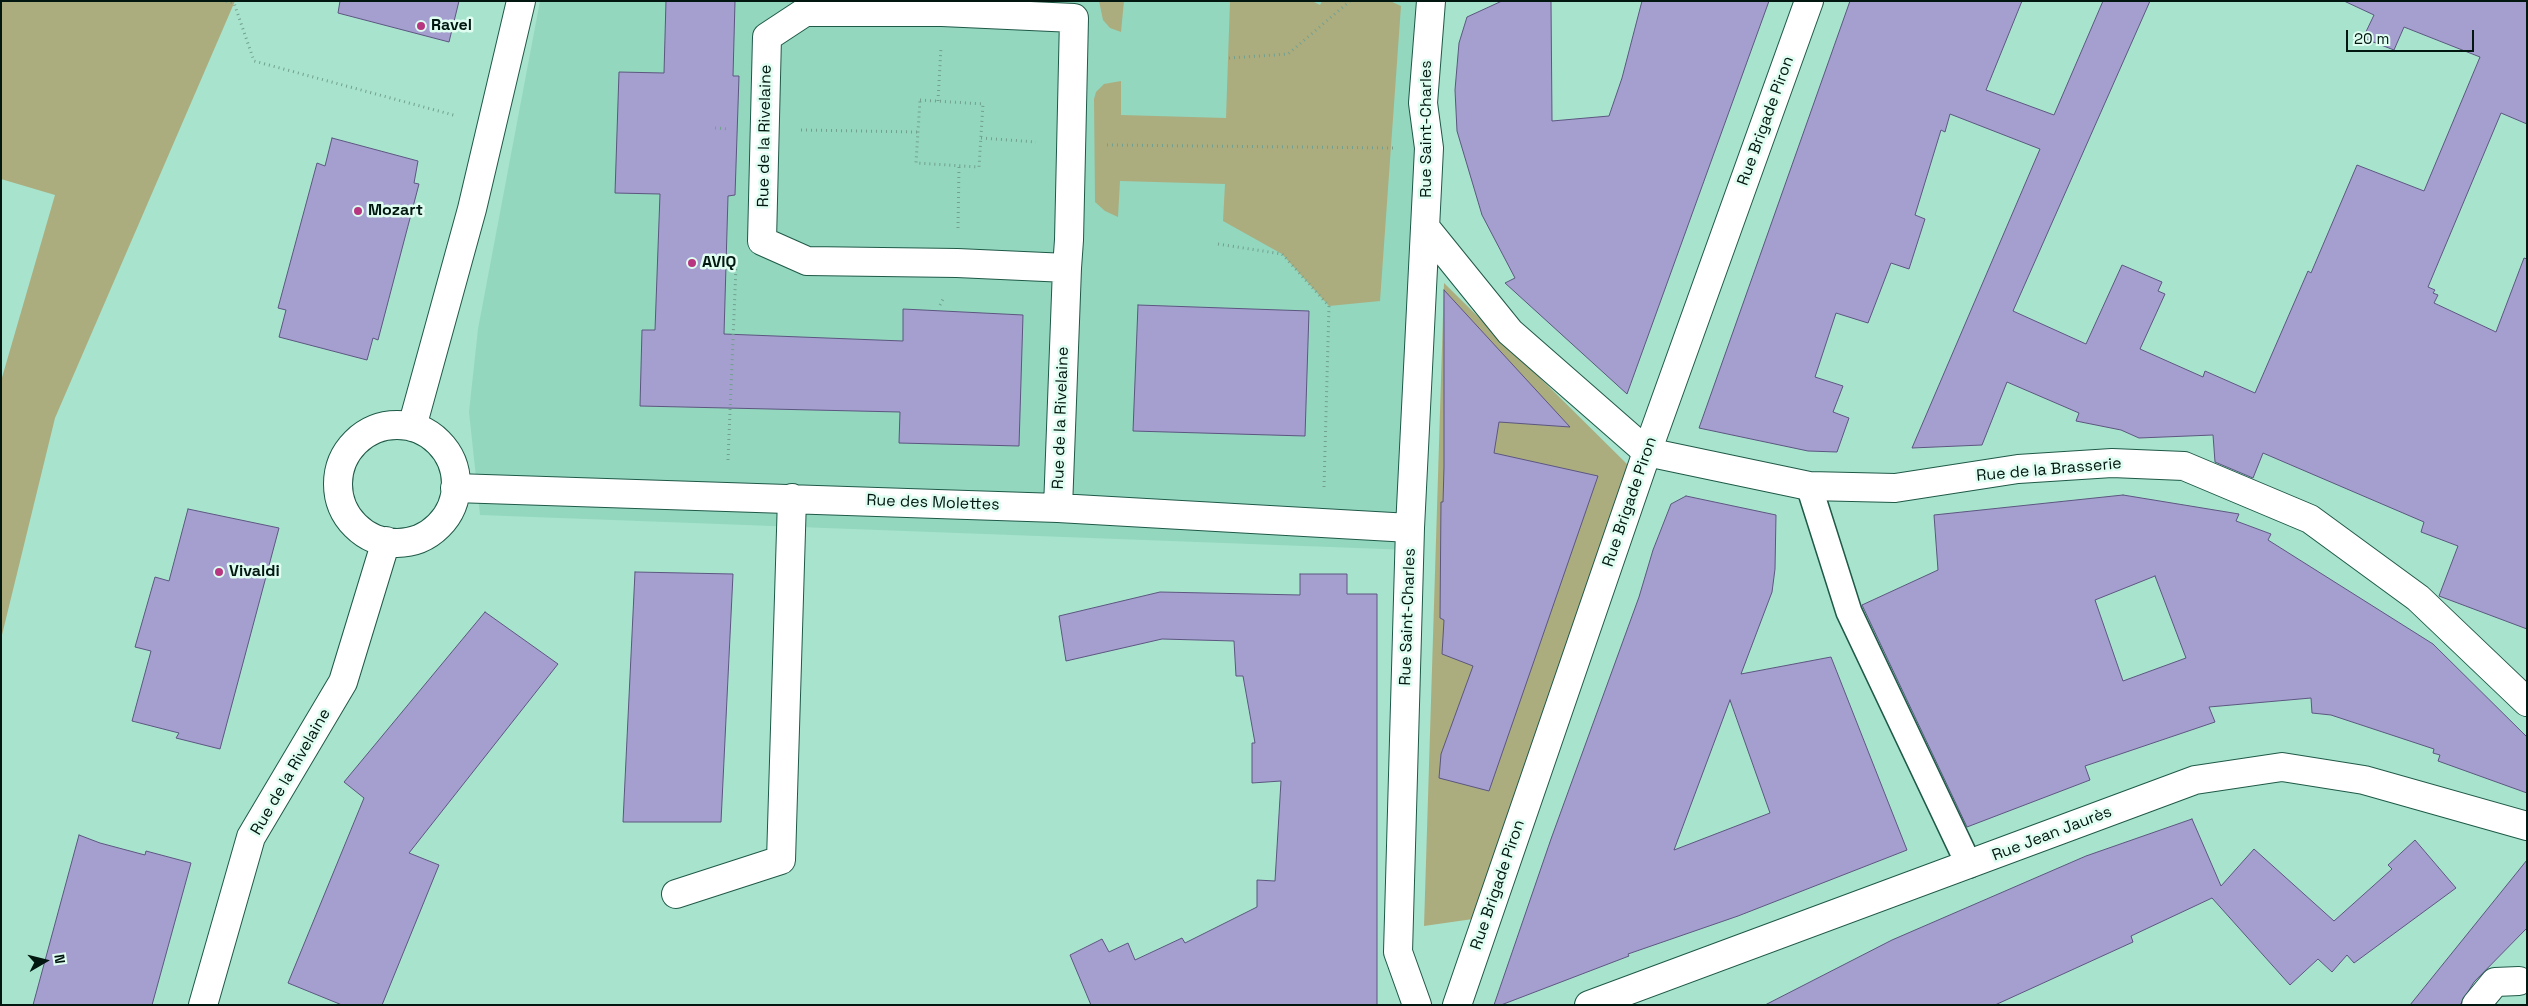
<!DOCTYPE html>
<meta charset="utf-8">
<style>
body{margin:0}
#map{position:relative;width:2528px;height:1006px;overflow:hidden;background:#a8e3cd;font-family:"Space Grotesk",sans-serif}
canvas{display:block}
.frame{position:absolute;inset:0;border:2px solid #011710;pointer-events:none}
.north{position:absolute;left:20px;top:936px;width:50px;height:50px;-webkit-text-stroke:4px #e0fdf2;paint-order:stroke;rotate:82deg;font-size:14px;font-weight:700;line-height:20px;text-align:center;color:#011710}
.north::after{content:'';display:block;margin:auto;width:18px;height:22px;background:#011710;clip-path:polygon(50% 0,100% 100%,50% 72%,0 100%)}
.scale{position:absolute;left:2346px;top:30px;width:128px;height:22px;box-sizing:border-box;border:2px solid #011710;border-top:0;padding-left:6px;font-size:15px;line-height:18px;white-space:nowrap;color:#011710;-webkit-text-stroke:4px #e0fdf2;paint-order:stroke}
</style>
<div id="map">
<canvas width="2528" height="1006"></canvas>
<div class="frame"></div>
<div class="north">N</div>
<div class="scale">20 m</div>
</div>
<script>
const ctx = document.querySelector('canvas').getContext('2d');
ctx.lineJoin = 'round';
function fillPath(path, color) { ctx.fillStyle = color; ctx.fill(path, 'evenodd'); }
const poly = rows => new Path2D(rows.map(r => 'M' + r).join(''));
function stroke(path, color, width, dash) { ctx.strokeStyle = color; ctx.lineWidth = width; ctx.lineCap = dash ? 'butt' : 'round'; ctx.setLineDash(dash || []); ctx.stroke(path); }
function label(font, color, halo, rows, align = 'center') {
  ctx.font = font + ' "Space Grotesk",sans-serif'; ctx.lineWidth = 5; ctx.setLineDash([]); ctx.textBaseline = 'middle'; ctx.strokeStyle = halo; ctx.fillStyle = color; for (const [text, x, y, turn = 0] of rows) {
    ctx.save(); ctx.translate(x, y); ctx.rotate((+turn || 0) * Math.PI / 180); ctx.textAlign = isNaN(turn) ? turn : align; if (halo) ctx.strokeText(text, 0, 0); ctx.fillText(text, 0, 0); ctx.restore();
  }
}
fillPath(poly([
 [540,1,1440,1,1410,550,480,515,469,412,478,329]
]), '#93d7bf');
fillPath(poly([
 [1,1,235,1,55,418,1,639,1,381,55,195,1,179],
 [1099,1,1124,1,1121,32,1110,28,1103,20],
 [1230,1,1312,1,1320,5,1322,1,1390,1,1401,6,1380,301,1329,306,1282,254,1223,221,1225,184,1120,181,1118,217,1105,211,1095,202,1094,99,1096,92,1104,84,1121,81,1121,115,1226,118],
 [1444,283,1630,467,1487,917,1424,926]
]), '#abad7f');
const building = poly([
 [340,1,459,1,449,42,338,13,340,1],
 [666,1,735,1,733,76,739,76,735,195,728,196,724,334,903,341,903,309,1023,315,1019,446,899,443,900,412,640,406,642,330,655,330,660,194,615,193,619,72,664,73,666,1],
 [1502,1,1551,1,1552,121,1609,116,1622,78,1642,1,1769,1,1627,394,1505,283,1515,278,1482,215,1457,131,1455,90,1459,43,1467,17,1502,1],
 [1850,1,2022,1,1986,90,2054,115,2103,1,2150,1,2013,311,2086,344,2122,265,2162,282,2158,291,2165,294,2140,349,2203,377,2205,371,2255,393,2308,271,2311,273,2357,165,2424,191,2480,57,2404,27,2394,50,2363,38,2374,15,2344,1,2527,1,2527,124,2501,113,2428,287,2435,290,2433,293,2438,295,2434,303,2496,332,2524,258,2527,259,2527,629,2439,596,2458,546,2421,532,2424,522,2263,453,2253,478,2215,462,2213,435,2139,438,2121,430,2076,421,2079,413,2007,382,1982,445,1912,448,2040,149,1950,114,1945,132,1941,130,1915,215,1925,219,1909,269,1891,263,1868,323,1836,313,1815,377,1843,386,1833,412,1849,418,1837,452,1808,451,1699,428,1850,1],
 [332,138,418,161,414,183,419,184,378,340,373,338,367,360,279,337,286,310,278,308,317,163,325,166,332,138],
 [1444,290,1570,427,1499,422,1494,453,1598,476,1489,791,1439,778,1441,754,1473,666,1442,654,1444,620,1440,618,1441,502,1443,502,1444,467,1444,290],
 [1138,305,1309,311,1305,436,1133,431,1138,305],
 [2123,495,2239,514,2236,521,2271,534,2268,540,2433,644,2527,737,2527,793,2438,761,2440,755,2433,753,2434,749,2331,715,2312,713,2311,698,2209,707,2215,722,2085,766,2090,780,1967,827,1862,605,1938,570,1934,515,2123,495],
 [2155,576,2186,658,2123,681,2095,600,2155,576],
 [1686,496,1776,515,1775,569,1772,592,1741,674,1831,657,1907,850,1738,916,1628,954,1629,956,1501,1005,1494,1005,1551,839,1639,597,1653,550,1671,504,1686,496],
 [1730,700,1770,813,1674,850,1730,700],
 [188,509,279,528,220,749,176,738,179,733,132,721,151,651,135,647,155,577,169,581,188,509],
 [635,572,733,574,721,822,623,822,635,572],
 [1300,574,1347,574,1347,594,1377,594,1377,1005,1091,1005,1070,955,1102,939,1109,952,1128,943,1135,960,1182,938,1185,943,1257,907,1257,880,1275,881,1281,781,1252,783,1252,743,1255,743,1243,676,1236,676,1234,641,1162,639,1066,661,1059,616,1160,592,1300,595,1300,574],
 [485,612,558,664,409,853,439,865,382,1005,342,1005,288,983,364,798,344,782,485,612],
 [2192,819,2221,886,2254,849,2334,921,2392,869,2388,865,2415,840,2456,888,2354,963,2347,955,2332,972,2318,959,2290,985,2212,898,2131,936,2133,942,1995,1005,1765,1005,1892,940,2086,856,2192,819],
 [79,835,100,843,145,855,146,851,191,863,152,1005,33,1005,79,835],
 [2527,860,2527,928,2474,982,2460,1005,2410,1005,2527,860]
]);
fillPath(building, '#a49fce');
stroke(building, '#5c5680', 1);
const service = poly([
 [1809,486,1849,612,1969,865]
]);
const minor = poly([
 [1425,227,1510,332,1647,452,1809,486,1895,488,2018,469,2112,463,2184,466,2310,519,2418,598,2527,702],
 '338 484a59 59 0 1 1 118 0a59 59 0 1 1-118 0Z',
 [412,427,472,209,521,1],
 [455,488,1058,508,1410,528],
 [1058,508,1067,268,1069,240,1074,18,942,12,805,12,767,37,762,241,807,261,957,263,1067,268],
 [676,894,781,860,792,498],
 [203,1005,251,837,343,682,386,541],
 [1417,1005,1398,952,1410,528,1429,148,1423,103,1431,1],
 [1589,1005,2195,780,2282,767,2364,780,2527,826],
 [2476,1005,2495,982,2519,981]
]);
const tertiary = poly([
 [1457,1005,1647,452,1809,1]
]);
stroke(service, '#1f5948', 28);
stroke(minor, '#1f5948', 30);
stroke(tertiary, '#1f5948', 30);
stroke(poly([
 [226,1,234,3,254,61,457,116],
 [1229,58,1288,54,1350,1],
 [920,100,983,104,979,167,916,163,920,100],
 [938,101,941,47],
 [715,128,730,129],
 [801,130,918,132],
 [981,138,1036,142],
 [1107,145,1393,148],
 [958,228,959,166],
 [1218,244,1282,254,1329,306,1324,487],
 [940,305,943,299],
 [728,460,736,267]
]), '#71a08f', 3, [1, 4]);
stroke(service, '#fff', 25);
stroke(minor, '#fff', 28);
stroke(tertiary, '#fff', 28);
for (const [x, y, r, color] of [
 [421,26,5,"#b8367f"],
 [358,211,5,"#b8367f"],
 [692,263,5,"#b8367f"],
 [219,572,5,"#b8367f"]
]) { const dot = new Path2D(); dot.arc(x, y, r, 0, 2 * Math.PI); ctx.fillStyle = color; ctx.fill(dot); stroke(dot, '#e0fdf2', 2); }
label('bold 16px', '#011710', '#e0fdf2', [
 ["Ravel",431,26],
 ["Mozart",368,211],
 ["AVIQ",702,263],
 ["Vivaldi",229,572]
], 'left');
label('16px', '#011710', '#e0fdf2', [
 ["Rue Brigade Piron",1766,121,-70],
 ["Rue Saint-Charles",1427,129,-90],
 ["Rue de la Rivelaine",765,136,-89],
 ["Rue de la Rivelaine",1061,418,-88],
 ["Rue de la Brasserie",2049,470,-5],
 ["Rue Brigade Piron",1630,502,-71],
 ["Rue des Molettes",933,503,2],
 ["Rue Saint-Charles",1408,617,-88],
 ["Rue de la Rivelaine",291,772,-60],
 ["Rue Jean Jaurès",2052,834,-21],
 ["Rue Brigade Piron",1498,885,-71]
]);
</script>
